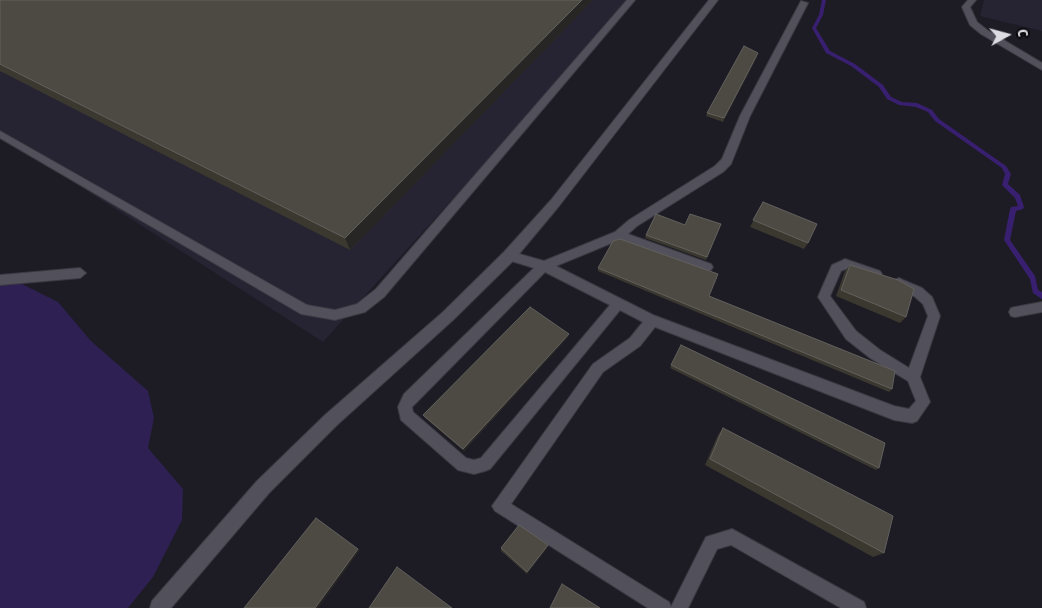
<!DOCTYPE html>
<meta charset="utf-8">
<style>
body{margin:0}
#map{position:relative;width:1042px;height:608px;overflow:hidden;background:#1d1c25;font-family:"Fira Sans Condensed",sans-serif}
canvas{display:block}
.north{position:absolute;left:982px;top:10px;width:50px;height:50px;-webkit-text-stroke:4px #08070b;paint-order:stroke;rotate:83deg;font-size:14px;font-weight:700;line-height:20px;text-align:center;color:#dddce3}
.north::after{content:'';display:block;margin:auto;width:18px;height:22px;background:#dddce3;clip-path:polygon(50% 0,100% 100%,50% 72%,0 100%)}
</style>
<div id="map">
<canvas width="1042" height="608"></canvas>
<div class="north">С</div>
</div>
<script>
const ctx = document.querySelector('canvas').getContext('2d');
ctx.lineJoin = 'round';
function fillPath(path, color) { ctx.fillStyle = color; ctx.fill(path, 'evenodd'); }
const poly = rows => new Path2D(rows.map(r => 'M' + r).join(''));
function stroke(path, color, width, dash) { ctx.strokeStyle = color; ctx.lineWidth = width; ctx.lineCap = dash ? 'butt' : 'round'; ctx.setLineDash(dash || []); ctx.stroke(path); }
fillPath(poly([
 [0,0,633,0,323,342,0,135],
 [984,0,1042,0,1042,31,980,16]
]), '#262332');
fillPath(poly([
 [0,280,20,283,58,302,91,341,148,391,154,418,148,448,183,489,182,520,153,577,128,608,0,608]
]), '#2e2052');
fillPath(poly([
 [822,0,826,0,823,15,816,28,830,51,855,64,883,85,891,97,902,102,917,103,932,110,939,119,1006,166,1011,174,1008,184,1020,195,1024,207,1023,209,1016,211,1010,240,1035,276,1038,290,1042,292,1042,299,1033,293,1030,279,1004,240,1010,209,1011,207,1018,206,1015,198,1002,185,1005,174,1002,168,935,121,928,112,916,107,899,105,887,99,879,87,851,66,826,53,812,28,819,15,822,0]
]), '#391f6f');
const service = poly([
 [627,0,635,0,384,297,365,312,335,320,301,314,0,138,0,131,307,305,335,310,357,304,376,289,627,0],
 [968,0,976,0,970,7,977,22,987,30,1042,63,1042,70,981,34,970,25,962,7,968,0],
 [801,1,808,3,750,116,731,164,723,172,637,226,628,234,711,264,713,267,711,270,703,270,619,240,556,266,653,315,894,406,909,409,916,401,908,381,870,358,846,339,818,297,832,265,841,261,845,259,880,271,882,274,880,277,876,279,846,269,841,271,830,296,856,331,880,350,909,368,928,316,923,304,914,296,895,286,893,283,895,280,899,278,903,280,922,288,932,297,940,316,920,377,930,402,917,421,912,423,894,420,655,327,640,346,603,372,511,504,669,602,671,607,706,537,732,529,864,602,866,608,841,608,731,545,717,549,688,608,648,608,495,511,492,506,593,364,630,338,643,322,620,310,490,469,485,471,474,474,458,470,401,420,398,407,404,394,534,268,505,259,503,256,505,253,509,251,544,261,615,232,629,220,715,166,722,159,740,116,801,1],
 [545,272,610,305,481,458,474,460,466,458,413,412,412,407,545,272],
 [80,268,86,273,80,278,0,285,0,275,80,268],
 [1042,302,1042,312,1015,317,1011,316,1009,312,1011,308,1015,307,1042,302]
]);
const tertiary = poly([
 [709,0,718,0,559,206,514,260,453,320,337,425,269,493,171,608,150,608,152,601,257,481,325,415,443,312,504,252,551,200,709,0]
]);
stroke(service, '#3b3941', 2);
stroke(tertiary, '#3b3941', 2);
fillPath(service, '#52505b');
fillPath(tertiary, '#52505b');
fillPath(poly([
 [0,0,593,0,350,250,0,71],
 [757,57,723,122,706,116,707,113],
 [763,202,808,243,804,249,750,227],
 [721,224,706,260,645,238,646,235,685,225],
 [850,265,906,317,900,323,836,296,845,271],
 [598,268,709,296,892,389,889,392,598,271],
 [568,337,464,451,424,417,423,415],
 [681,345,879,468,876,470,670,368],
 [723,428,884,553,873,557,705,465,718,435],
 [548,545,547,548,527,574,501,551,501,548]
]), '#3b3830');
fillPath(poly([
 [582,0,593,0,350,250,345,238],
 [758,53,757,57,723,122,724,118],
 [569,334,568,337,464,451,463,449],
 [548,545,547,548,527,574,527,572],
 [358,549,360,550,318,608,315,608]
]), '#282624');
const building = poly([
 [0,0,582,0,345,238,0,64,0,0],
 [744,46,758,53,724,118,707,113,744,46],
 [763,202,817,224,808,243,753,220,763,202],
 [656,214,685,225,690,214,721,224,707,257,646,235,656,214],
 [620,239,718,274,709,296,895,371,892,389,598,268,613,241,620,239],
 [850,265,898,280,914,289,906,317,841,290,850,265],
 [530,307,569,334,463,449,423,415,530,307],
 [681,345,885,443,879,468,671,365,681,345],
 [723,428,893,516,884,553,710,459,723,428],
 [316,518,358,549,315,608,244,608,316,518],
 [519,525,548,545,527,572,501,548,519,525],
 [397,567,452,608,369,608,397,567],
 [562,584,600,608,550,608,562,584]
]);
fillPath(building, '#4d4a44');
stroke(building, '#63615d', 1);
</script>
